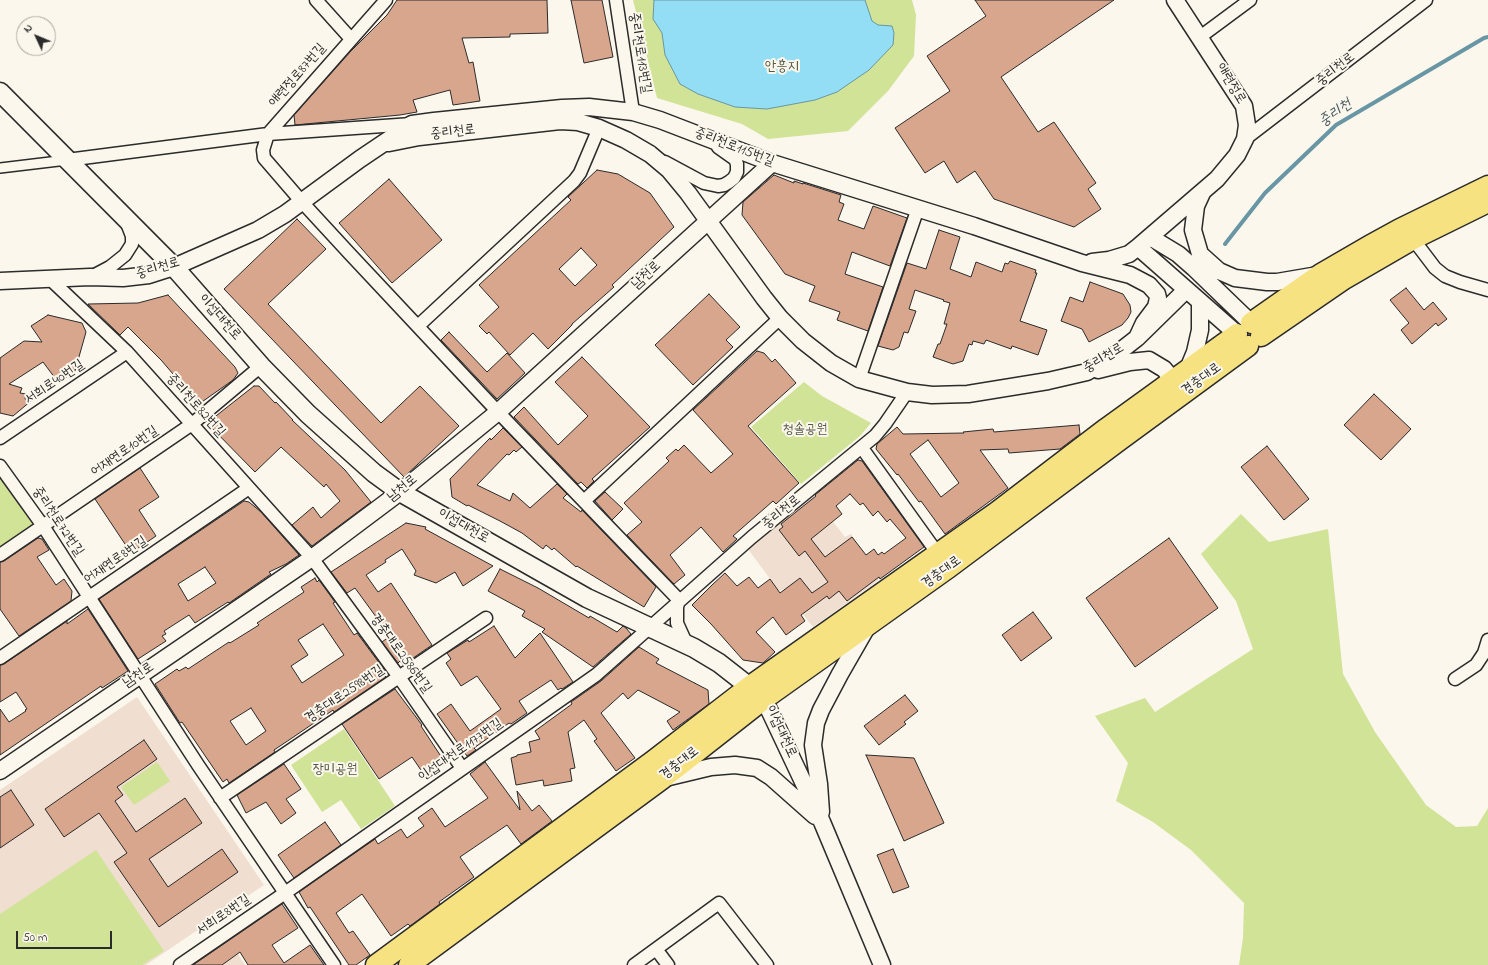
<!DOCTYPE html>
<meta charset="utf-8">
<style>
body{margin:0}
#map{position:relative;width:1488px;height:965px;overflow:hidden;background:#fbf7ec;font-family:"Indie Flower",sans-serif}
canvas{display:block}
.north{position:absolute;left:16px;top:16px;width:40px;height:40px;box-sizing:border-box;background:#fbf7ec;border:1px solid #a8a59f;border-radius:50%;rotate:314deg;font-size:11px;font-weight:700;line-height:16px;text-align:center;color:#2b2b2b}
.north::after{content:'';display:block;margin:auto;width:14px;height:18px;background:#2b2b2b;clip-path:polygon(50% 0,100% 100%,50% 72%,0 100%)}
.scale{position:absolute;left:16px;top:931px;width:96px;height:18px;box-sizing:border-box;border:2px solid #2b2b2b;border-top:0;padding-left:5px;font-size:12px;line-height:14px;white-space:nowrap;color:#2b2b2b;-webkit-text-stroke:3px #fbf7ec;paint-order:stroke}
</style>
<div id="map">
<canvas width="1488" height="965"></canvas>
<div class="north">N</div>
<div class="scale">50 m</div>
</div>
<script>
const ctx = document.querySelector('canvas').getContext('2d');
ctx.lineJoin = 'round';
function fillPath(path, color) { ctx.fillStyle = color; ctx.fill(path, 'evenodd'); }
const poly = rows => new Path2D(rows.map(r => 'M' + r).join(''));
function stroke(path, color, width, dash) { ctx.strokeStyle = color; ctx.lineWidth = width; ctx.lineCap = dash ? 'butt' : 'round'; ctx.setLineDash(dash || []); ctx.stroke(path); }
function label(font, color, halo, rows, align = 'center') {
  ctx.font = font + ' "Indie Flower","Poor Story",sans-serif'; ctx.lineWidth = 4; ctx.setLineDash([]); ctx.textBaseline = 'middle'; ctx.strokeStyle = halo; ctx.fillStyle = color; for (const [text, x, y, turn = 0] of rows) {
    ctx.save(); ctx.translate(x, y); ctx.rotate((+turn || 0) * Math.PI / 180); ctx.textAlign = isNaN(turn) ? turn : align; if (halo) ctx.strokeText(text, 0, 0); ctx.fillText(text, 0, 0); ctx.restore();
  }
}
fillPath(poly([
 [813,496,845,537,851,534,859,546,856,549,879,580,813,627,783,589,779,591,748,549],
 [137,697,264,885,146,965,0,965,0,790],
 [228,939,245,965,190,965]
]), '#f0ded0');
fillPath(poly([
 [633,0,912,0,916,15,914,56,888,91,848,131,768,139,742,124,657,98],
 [804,382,822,396,871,423,860,436,801,484,751,427],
 [0,474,35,525,0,549],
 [1241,514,1269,542,1328,529,1343,674,1375,732,1426,805,1456,827,1477,826,1488,808,1488,965,1239,965,1243,938,1244,903,1191,850,1153,822,1116,801,1128,763,1095,716,1145,698,1155,712,1253,649,1236,601,1201,554],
 [344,729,395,806,361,829,341,800,322,812,291,765],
 [157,762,170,781,134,805,121,787],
 [96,850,164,951,142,965,0,965,0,914]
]), '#d0e397');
const water = poly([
 [654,0,865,0,872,21,878,25,892,26,894,33,893,45,869,70,837,92,815,100,767,109,735,107,698,94,680,84,665,55,662,33,653,19,654,0]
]);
fillPath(water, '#93def4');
stroke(water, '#6996a4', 1);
stroke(poly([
 [1225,244,1265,193,1336,125,1484,38,1488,37]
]), '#6996a4', 4);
const building = poly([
 [397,0,547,0,548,33,510,34,510,37,462,38,469,63,473,62,480,101,453,105,450,90,413,100,417,112,400,115,295,125,294,115,350,52,387,15,397,0],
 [571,0,602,0,613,57,584,63,571,0],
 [975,0,1114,0,1001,77,1038,132,1054,122,1096,183,1088,189,1101,209,1074,227,994,199,975,171,957,183,944,161,925,173,895,128,950,91,927,56,986,16,975,0],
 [597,170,618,174,650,193,674,227,612,285,614,287,572,324,572,325,548,349,533,333,510,355,489,332,487,334,479,326,499,307,479,285,571,200,568,197,597,170],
 [581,248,597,265,575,286,559,269,581,248],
 [774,175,794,183,794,181,803,184,803,183,841,195,839,202,844,204,838,220,864,229,873,206,907,218,890,266,852,252,845,274,883,287,868,331,837,320,840,312,809,301,815,286,785,274,742,215,743,202,774,175],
 [389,179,442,240,392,283,339,223,389,179],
 [297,219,326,249,268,304,381,423,420,386,459,426,404,477,224,289,297,219],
 [939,230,960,237,950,269,971,277,976,262,1002,272,1005,263,1008,264,1010,261,1036,270,1035,273,1037,273,1020,321,1047,330,1038,355,1012,346,1011,349,986,340,984,344,973,341,972,345,969,344,963,361,953,364,933,357,938,344,940,344,947,324,944,324,950,303,943,301,944,300,915,290,909,309,916,311,908,333,904,332,899,347,893,350,878,346,907,263,926,269,939,230],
 [1090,282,1123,294,1130,305,1131,312,1128,318,1122,325,1089,342,1082,329,1061,321,1070,297,1083,302,1090,282],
 [1406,288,1424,310,1433,302,1447,319,1438,326,1436,323,1412,344,1401,330,1409,323,1390,300,1406,288],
 [709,294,740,327,726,340,733,347,693,385,655,345,709,294],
 [168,295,235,367,238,373,233,380,199,404,161,360,128,327,120,335,88,304,138,303,168,295],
 [48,315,82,323,86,332,75,371,64,379,55,378,43,362,9,384,22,388,20,393,26,394,25,399,31,401,13,416,0,413,0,358,24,341,42,342,31,326,48,315],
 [449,332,487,372,507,353,525,373,497,399,441,340,449,332],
 [757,351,764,353,772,362,775,359,796,383,748,426,799,483,776,504,773,501,733,536,737,539,723,552,701,527,670,555,685,575,674,584,627,535,642,522,624,503,669,461,666,458,676,449,678,451,684,445,711,473,733,454,693,410,757,351],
 [582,357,650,427,592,479,594,481,587,488,581,482,578,484,514,417,524,407,558,445,588,416,555,382,582,357],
 [254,386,259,386,275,403,276,402,293,420,292,420,345,470,371,502,312,546,292,525,313,507,321,518,340,501,326,484,324,487,281,447,255,472,207,423,254,386],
 [1374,394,1411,429,1381,460,1344,425,1374,394],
 [1079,425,1080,434,1060,449,1009,453,1008,449,980,450,1008,488,945,534,921,501,919,502,898,474,897,475,876,449,877,444,897,427,903,434,964,433,963,432,993,429,994,432,1079,425],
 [928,440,959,483,941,497,910,454,928,440],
 [503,428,522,447,516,452,514,450,509,455,507,454,477,485,510,501,513,493,530,508,557,484,567,494,563,498,581,512,582,510,656,587,644,607,577,566,576,567,554,548,552,550,546,545,543,549,522,533,500,521,468,505,467,506,452,497,450,479,490,438,491,440,503,428],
 [1267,446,1309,499,1284,520,1241,467,1267,446],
 [858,460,862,461,924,547,880,579,879,577,847,601,839,591,829,599,827,596,801,615,805,621,786,635,773,617,756,632,775,652,763,663,743,660,711,624,692,605,712,585,725,573,737,586,749,577,758,588,770,579,780,593,800,578,812,593,828,582,805,551,799,556,779,530,783,527,781,524,816,496,815,495,858,460],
 [850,494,860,505,863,503,873,516,878,511,887,522,890,519,906,538,884,554,882,552,878,555,874,549,866,555,852,537,825,557,811,539,842,514,836,506,850,494],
 [140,468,159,497,139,510,156,536,131,553,95,499,140,468],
 [605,492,623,509,612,520,595,501,605,492],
 [244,501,249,502,261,512,299,555,286,564,269,572,271,574,229,603,228,602,195,623,189,615,164,631,166,634,162,636,166,641,138,659,99,599,244,501],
 [205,567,216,583,188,601,178,584,205,567],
 [406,523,426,527,425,529,493,566,463,586,455,572,436,583,414,575,416,571,402,549,385,560,386,562,366,575,378,592,391,583,432,645,403,665,400,661,398,663,382,642,390,636,355,588,347,593,331,572,406,523],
 [38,538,42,539,49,550,37,557,56,585,64,579,72,591,71,601,19,636,0,609,0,562,4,561,38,538],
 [1169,538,1218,608,1135,667,1086,598,1169,538],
 [500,569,538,588,589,618,590,616,617,632,623,626,626,628,631,634,593,667,542,632,545,629,522,616,525,611,488,591,500,569],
 [315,578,317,582,319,580,335,602,333,603,354,635,357,633,386,672,383,674,386,677,334,712,333,710,292,738,274,750,275,752,229,783,227,779,223,782,182,722,180,723,155,684,177,669,179,671,186,667,188,669,229,642,230,643,259,625,257,623,304,592,301,587,315,578],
 [323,624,344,655,302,683,291,666,308,655,298,640,323,624],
 [251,708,266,731,246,745,230,721,251,708],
 [88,609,128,671,102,688,101,686,0,755,0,709,9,722,26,711,25,710,27,709,16,692,0,702,0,665,4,664,67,621,67,624,88,609],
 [1033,612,1052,638,1021,661,1002,635,1033,612],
 [494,626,515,658,540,633,573,682,562,689,561,688,558,690,551,680,519,701,527,713,511,724,509,723,474,748,476,750,467,756,437,714,451,704,470,731,501,709,477,676,461,686,446,663,451,659,447,653,468,640,469,642,494,626],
 [639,647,659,659,656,663,708,690,709,704,673,730,667,721,680,712,638,690,628,699,623,693,601,713,635,758,616,771,594,741,597,739,584,720,568,732,575,768,570,769,572,781,544,786,543,780,516,785,511,758,517,756,517,755,531,752,529,742,540,739,535,731,572,704,571,702,601,681,639,647],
 [395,689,422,725,421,726,446,764,438,768,440,770,427,779,412,757,379,779,342,724,395,689],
 [905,695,918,711,904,722,906,724,879,745,864,726,905,695],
 [144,740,157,759,117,787,123,795,115,801,136,832,185,798,202,823,149,859,168,887,222,849,238,872,159,927,114,862,127,853,99,813,64,837,45,809,144,740],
 [866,755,914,758,944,823,904,841,866,755],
 [485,762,520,810,517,791,532,811,539,805,552,821,521,844,507,825,460,857,474,877,439,902,440,904,410,926,408,924,391,936,362,894,336,913,349,933,353,931,370,955,356,965,349,965,310,907,308,908,299,892,375,839,378,844,401,829,407,838,424,826,418,818,432,808,445,827,488,798,470,774,485,762],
 [284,764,301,789,286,799,296,813,281,824,266,802,246,813,237,795,284,764],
 [11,790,34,825,0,848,0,797,11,790],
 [325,822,341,845,294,878,278,855,325,822],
 [893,849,909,887,893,893,877,855,893,849],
 [282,904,298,928,272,945,284,963,310,945,324,965,248,965,240,952,222,965,193,965,282,904]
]);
fillPath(building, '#d8a58d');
stroke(building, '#2b2b2b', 1);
const pedestrian = poly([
 [0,168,67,160]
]);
const minor = poly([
 [316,0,351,39],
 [386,0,268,134,263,150,264,158,302,202,349,253,498,412,679,600],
 [616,0,633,112],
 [1200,37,1250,0],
 [1245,139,1426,0],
 [67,160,268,134,412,124],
 [665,162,704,183,718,186,724,185,729,182,734,178,737,172,737,164,735,159,718,147],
 [1413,239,1435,268,1445,276,1460,282,1488,290],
 [93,276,110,267,125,255,132,244,132,236,127,223],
 [50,279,127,352,312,558,399,677,462,768],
 [418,326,574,181,580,173,599,128],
 [859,379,918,208],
 [0,438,127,352],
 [862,448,938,554],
 [0,466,43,526,198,765,334,965],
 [584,501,780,318],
 [0,555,192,424,261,366],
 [679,600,677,607,677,623,687,645],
 [0,658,249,488],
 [1455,679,1476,665,1484,653,1488,640],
 [220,798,486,618],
 [656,949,668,965],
 [180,965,285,893,596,675,752,537,875,436,885,424,907,392],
 [634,965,719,903,767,965]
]);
const tertiary = poly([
 [389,143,419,137,560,121,578,122,599,128,626,140,650,154,669,170,688,193,764,298,780,318,803,341,831,363,859,379,907,392,932,395,968,394,1048,381,1087,372,1119,352,1137,338,1186,290],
 [1202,193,1196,206,1193,230,1200,254,1219,271],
 [1150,237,1178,254,1194,268,1251,323],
 [1138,247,1237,334],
 [1092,262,1109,260,1129,254,1138,247,1217,179,1237,155,1245,139,1247,125,1244,106,1175,0],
 [1197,270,1219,271,1235,278,1267,282,1277,282,1318,275],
 [0,281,90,277,123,278,149,275,174,267,258,230,285,214,360,159,412,124,434,121,562,108,589,107,633,112,660,120,772,163,974,226,1082,263,1130,275,1149,285,1157,294,1158,298,1156,307,1144,323,1137,338],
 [1188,369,1195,352,1200,330,1200,303],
 [1098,370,1130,362,1149,360,1164,369,1169,375,1167,385],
 [764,699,822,822,882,965],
 [0,771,312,558,400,492,498,412,772,163],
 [665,778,711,767,735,765,757,768,771,777,815,816],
 [821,812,819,784,813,745,816,723,821,710,840,674,867,627]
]);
const secondary = poly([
 [0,92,174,267,261,366,308,414,374,473,400,492,587,598,694,648,719,663,760,695]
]);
const primary = poly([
 [1251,323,1321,274,1371,245,1400,229,1488,186],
 [1261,336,1344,279,1413,239,1488,202],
 [376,965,653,761,749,687,997,512,1107,428,1237,334],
 [409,965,662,779,764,699,948,568,1121,439,1248,346]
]);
stroke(pedestrian, '#2b2b2b', 12);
stroke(minor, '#2b2b2b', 15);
stroke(tertiary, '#2b2b2b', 19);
stroke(secondary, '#2b2b2b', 21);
stroke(primary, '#2b2b2b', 23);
stroke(pedestrian, '#fbf7ec', 9);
stroke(minor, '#fbf7ec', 12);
stroke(tertiary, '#fbf7ec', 16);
stroke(secondary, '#fbf7ec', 18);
stroke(primary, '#f6e281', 20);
label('14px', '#2b2b2b', '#fbf7ec', [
 ["중리천로113번길",639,53,81],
 ["중리천로",1336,70,-38],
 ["애련정로87번길",298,76,-49],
 ["애련정로",1230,84,59],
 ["중리천로",453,133,-6],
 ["중리천로115번길",734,148,21],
 ["중리천로",158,269,-16],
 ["남천로",647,276,-43],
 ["이섭대천로",219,318,48],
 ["중리천로",1104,359,-31],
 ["경충대로",1202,380,-36],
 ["서희로40번길",55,383,-34],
 ["중리천로82번길",195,406,48],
 ["어재연로10번길",125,452,-34],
 ["남천로",403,489,-39],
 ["중리천로",782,513,-39],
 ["중리천로72번길",57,522,56],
 ["이섭대천로",463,527,29],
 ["어재연로8번길",116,561,-34],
 ["경충대로",942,573,-36],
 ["경충대로2586번길",400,654,54],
 ["남천로",139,676,-34],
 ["경충대로2598번길",345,695,-34],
 ["이섭대천로",780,732,65],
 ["이섭대천로1177번길",461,751,-35],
 ["경충대로",680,764,-38],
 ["서희로8번길",224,916,-34]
]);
label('14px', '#545946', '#fbf7ec', [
 ["안흥지",782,68],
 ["청솔공원",805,431],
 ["장미공원",335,771]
]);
label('italic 15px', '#45585d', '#fbf7ec', [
 ["중리천",1336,114,-35]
]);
</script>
